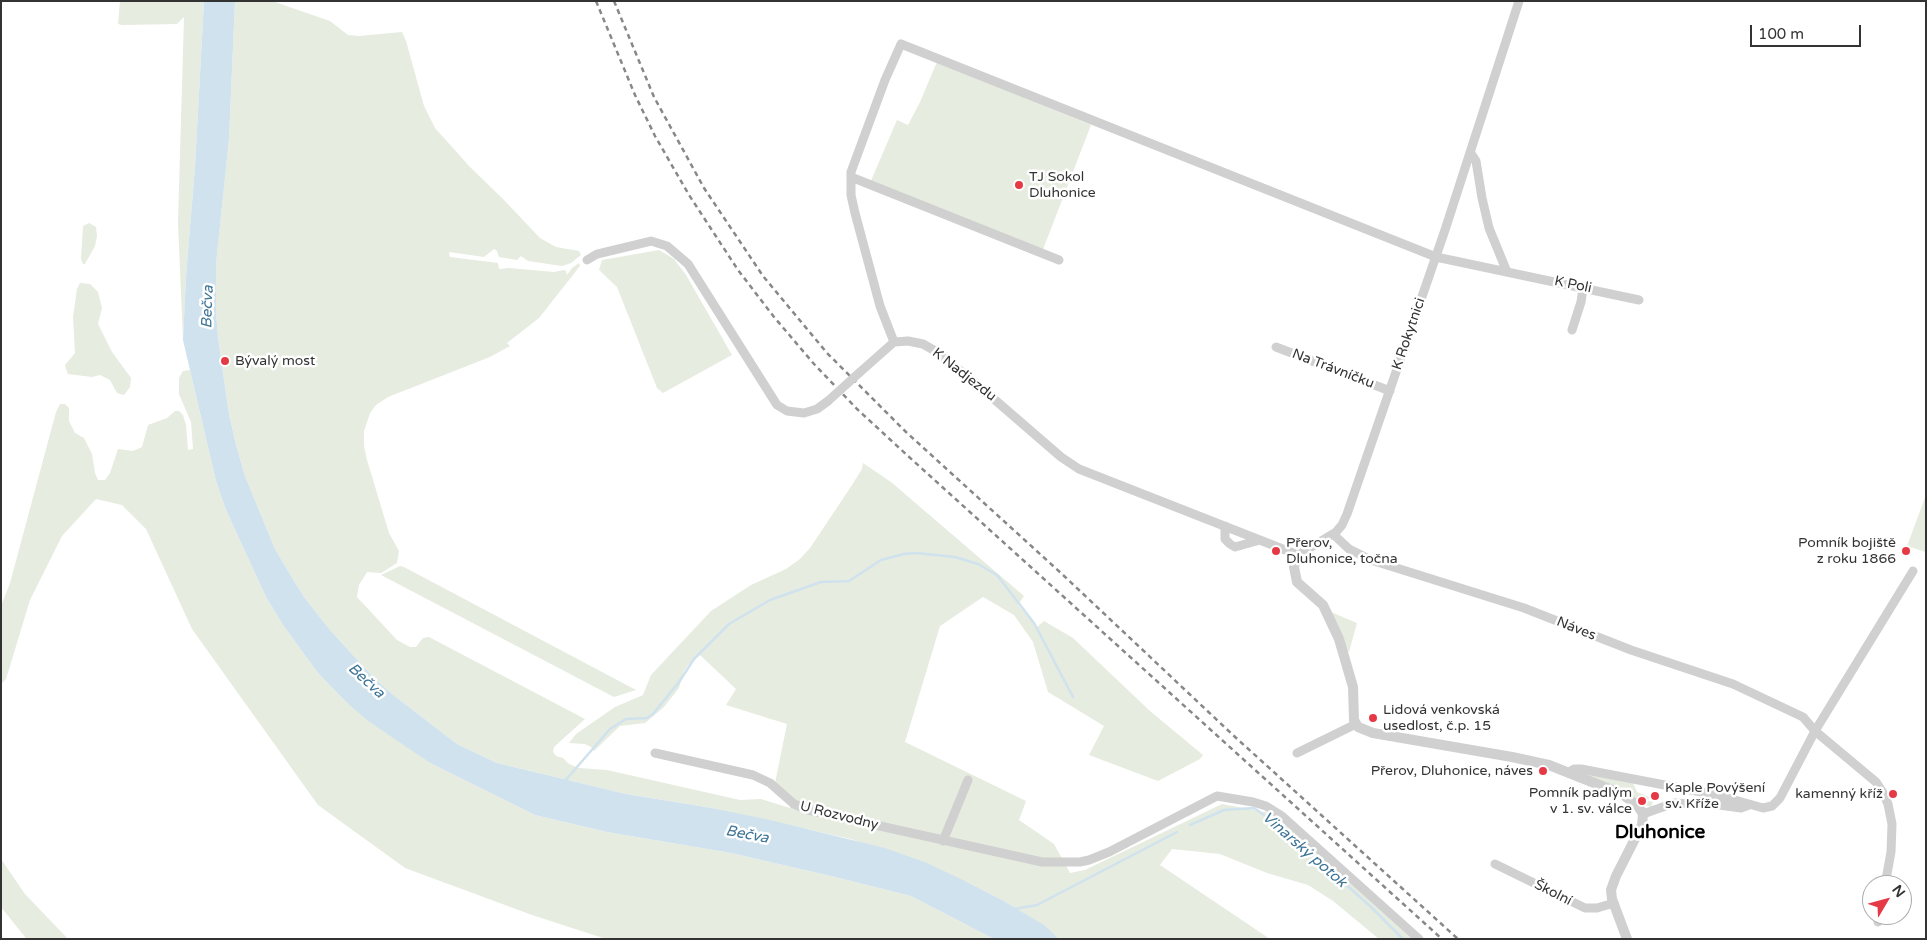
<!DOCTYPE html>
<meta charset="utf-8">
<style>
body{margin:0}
#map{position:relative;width:1927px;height:940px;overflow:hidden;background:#fff;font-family:"Varela Round",sans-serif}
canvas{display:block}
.frame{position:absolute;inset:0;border:2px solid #333;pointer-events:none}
.north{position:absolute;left:1862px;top:875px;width:50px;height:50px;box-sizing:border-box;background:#fff;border:1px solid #adadad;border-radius:50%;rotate:53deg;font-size:14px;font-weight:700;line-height:20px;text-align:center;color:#333}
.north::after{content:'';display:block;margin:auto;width:18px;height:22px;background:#e63946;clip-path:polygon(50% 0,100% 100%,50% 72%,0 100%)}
.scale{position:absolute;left:1750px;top:25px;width:111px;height:22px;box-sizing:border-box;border:2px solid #333;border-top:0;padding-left:6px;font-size:15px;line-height:18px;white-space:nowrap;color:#333;-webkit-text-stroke:4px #fff;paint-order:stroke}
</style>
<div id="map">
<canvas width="1927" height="940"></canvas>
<div class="frame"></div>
<div class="north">N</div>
<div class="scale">100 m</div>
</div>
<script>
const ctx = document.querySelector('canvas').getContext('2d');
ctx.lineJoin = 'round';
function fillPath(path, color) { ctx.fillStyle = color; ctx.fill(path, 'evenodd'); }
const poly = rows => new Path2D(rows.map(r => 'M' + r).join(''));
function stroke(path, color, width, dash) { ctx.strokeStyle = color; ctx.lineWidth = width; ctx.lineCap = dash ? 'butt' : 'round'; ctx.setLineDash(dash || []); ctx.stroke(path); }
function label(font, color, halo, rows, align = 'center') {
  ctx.font = font + ' "Varela Round",sans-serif'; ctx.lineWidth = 5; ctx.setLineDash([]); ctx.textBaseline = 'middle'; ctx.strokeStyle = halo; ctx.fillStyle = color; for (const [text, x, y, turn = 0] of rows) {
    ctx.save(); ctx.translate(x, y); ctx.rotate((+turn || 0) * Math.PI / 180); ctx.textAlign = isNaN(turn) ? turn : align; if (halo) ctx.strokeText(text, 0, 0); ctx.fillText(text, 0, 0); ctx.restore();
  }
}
fillPath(poly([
 [120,1,204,1,195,167,186,276,183,340,178,223,184,17,177,24,122,25,118,24],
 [235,1,272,1,330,21,348,35,359,36,402,32,406,41,424,106,435,128,470,167,503,199,540,238,556,247,579,251,581,255,571,263,562,266,528,261,521,256,517,260,499,257,497,251,494,249,484,257,449,252,450,257,498,263,499,269,509,268,554,272,564,270,566,271,567,275,572,268,579,263,580,266,539,318,507,343,510,346,490,357,388,397,376,405,370,413,364,431,364,446,367,460,389,533,399,551,397,563,381,573,367,572,359,585,357,597,397,640,410,647,416,647,423,638,429,637,585,719,554,747,553,752,556,756,563,758,569,764,579,768,607,770,740,800,761,799,790,808,790,797,775,783,787,724,726,705,736,689,700,655,689,664,684,671,679,688,664,707,645,723,620,726,594,751,591,747,585,744,569,743,576,734,615,707,643,695,651,675,711,611,751,585,786,569,800,559,810,548,852,485,862,469,863,463,891,482,1024,596,1018,605,1037,627,1044,621,1073,638,1150,711,1203,755,1200,759,1158,781,1089,755,1104,726,1048,692,1033,642,1014,615,983,597,940,626,905,742,1026,801,1019,820,1054,844,1070,873,1085,870,1222,804,1270,813,1304,840,1413,939,1379,939,1333,901,1308,885,1267,873,1220,854,1172,849,1160,865,1270,939,1059,939,1043,925,1002,900,967,882,851,839,712,808,626,794,497,763,457,744,392,694,373,677,330,630,304,597,291,576,275,549,245,476,236,445,229,414,218,337,216,312,216,263,229,139],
 [937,62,1091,125,1042,252,870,183,897,120,908,125,920,102],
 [89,223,96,227,97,236,95,246,85,264,83,264,81,259,83,226],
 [659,250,674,259,686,275,732,355,663,393,657,388,617,287,599,270,602,260],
 [80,283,90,284,98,292,102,308,98,324,112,352,131,378,130,387,124,395,117,393,110,380,100,375,92,377,68,374,66,369,65,365,75,353,73,317,77,289],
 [190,370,216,481,226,510,266,597,283,625,318,673,345,701,430,763,535,815,607,832,731,853,831,876,911,896,994,939,606,939,532,915,405,868,318,805,192,629,146,529,122,505,96,499,62,536,30,600,6,679,1,684,1,606,10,583,56,412,60,404,65,404,69,408,69,421,75,433,84,438,92,454,95,473,98,480,105,480,110,473,118,449,133,451,142,447,148,425,167,418,175,411,179,411,183,415,186,425,188,450,193,449,191,422,179,394,179,378,183,371],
 [1926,495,1926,552,1907,546],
 [400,566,404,567,636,690,614,697,381,575],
 [1331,612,1357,623,1349,652,1347,651],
 [1579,773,1633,783,1637,792,1649,797,1648,801,1653,802,1651,807,1645,805],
 [1,859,25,894,68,939,27,939,25,937,1,907]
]), '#e6ecdf');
fillPath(poly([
 [204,1,235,1,229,139,216,264,216,312,218,337,229,414,236,445,245,476,275,549,291,576,304,597,330,630,373,677,392,694,457,744,497,763,626,794,712,808,770,820,885,848,927,863,967,882,1002,900,1044,925,1059,939,994,939,911,896,831,876,731,853,607,832,535,815,430,763,367,720,345,701,318,673,283,625,266,597,226,510,216,481,183,340,186,276,195,167]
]), '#cfe2ee');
stroke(poly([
 [564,782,610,729,626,719,647,718,653,714,679,682,694,659,729,624,770,600,821,582,849,581,881,560,904,554,916,553,955,557,978,564,997,575,1034,623,1073,697],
 [1190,825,1224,810,1254,808,1284,829,1371,907,1403,939],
 [1014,909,1037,905,1177,832]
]), '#cfe2ee', 2.5);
stroke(poly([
 [1470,152,1476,161,1482,198,1489,228,1507,272],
 [851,177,1059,260],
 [587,260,597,254,651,241,667,246,688,264,777,405,787,411,804,413,817,409,828,401],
 [1572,330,1581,302,1583,288],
 [894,342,880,306,855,213,851,195,851,172,885,80,901,44,1436,257,1639,300],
 [1276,347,1390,391],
 [859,373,894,342,908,341,923,344,937,352,972,380,1061,457,1079,469,1298,555,1336,532,1342,525,1347,514,1445,230,1519,1],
 [1225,526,1225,539,1230,544,1235,547,1260,540],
 [1333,534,1349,549,1371,560,1524,608,1631,650,1733,684,1803,717,1815,731,1876,782,1882,791,1888,804,1892,824,1891,852,1885,885],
 [655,753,753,775,770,783,794,804,808,810,1042,862,1080,862,1089,860,1109,852,1217,796,1253,802,1266,806,1282,816,1419,939],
 [1297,753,1356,724],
 [1569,772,1574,769,1581,769,1717,795,1763,808,1772,806,1780,798,1815,731,1913,571],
 [1643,814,1674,803,1719,805,1741,808,1749,805],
 [943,841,968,780],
 [1495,864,1585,908,1597,908,1614,903],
 [1878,922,1879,915]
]), '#d0d0d0', 9);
stroke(poly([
 [1298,555,1294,567,1297,582,1323,605,1339,639,1353,687,1354,720,1358,727,1373,733,1512,757,1549,765,1622,794,1638,806,1643,814,1642,825,1616,876,1611,890,1612,899,1627,939]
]), '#d0d0d0', 10);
stroke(poly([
 [596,1,635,95,655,136,689,195,738,270,774,317,814,364,857,409,908,456,1442,939],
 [614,1,654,97,704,188,763,276,827,353,906,432,1062,574,1234,736,1458,939]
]), '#888', 2.5, [5, 4]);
stroke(poly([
 [828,401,859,373]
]), '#d0d0d0', 9);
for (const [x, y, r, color] of [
 [1019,185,5,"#e63946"],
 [225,361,5,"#e63946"],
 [1276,551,5,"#e63946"],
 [1906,551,5,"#e63946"],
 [1373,718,5,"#e63946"],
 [1543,771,5,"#e63946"],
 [1893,794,5,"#e63946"],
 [1655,796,5,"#e63946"],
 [1642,801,5,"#e63946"]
]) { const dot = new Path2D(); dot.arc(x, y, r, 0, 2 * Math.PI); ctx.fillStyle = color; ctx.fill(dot); stroke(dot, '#fff', 2); }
label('14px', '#333', '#fff', [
 ["TJ Sokol",1029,177],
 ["Dluhonice",1029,193],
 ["Bývalý most",235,361],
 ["Přerov,",1286,543],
 ["Dluhonice, točna",1286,559],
 ["Pomník bojiště",1896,543,"right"],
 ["z roku 1866",1896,559,"right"],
 ["Lidová venkovská",1383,710],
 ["usedlost, č.p. 15",1383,726],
 ["Přerov, Dluhonice, náves",1533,771,"right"],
 ["Kaple Povýšení",1665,788],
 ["sv. Kříže",1665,804],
 ["Pomník padlým",1632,793,"right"],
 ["v 1. sv. válce",1632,809,"right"],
 ["kamenný kříž",1883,794,"right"]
], 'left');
label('14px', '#333', '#fff', [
 ["K Poli",1573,285,12],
 ["K Rokytnici",1409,334,-71],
 ["Na Trávníčku",1333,369,21],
 ["K Nadjezdu",964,375,38],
 ["Náves",1576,629,22],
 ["U Rozvodny",839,816,14],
 ["Školní",1553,893,27]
]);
label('italic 15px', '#3f7597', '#fff', [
 ["Bečva",208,307,-88],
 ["Bečva",366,681,43],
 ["Bečva",747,835,11],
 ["Vinarský potok",1304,850,41]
]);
label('bold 19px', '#000', '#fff', [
 ["Dluhonice",1660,833]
]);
</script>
